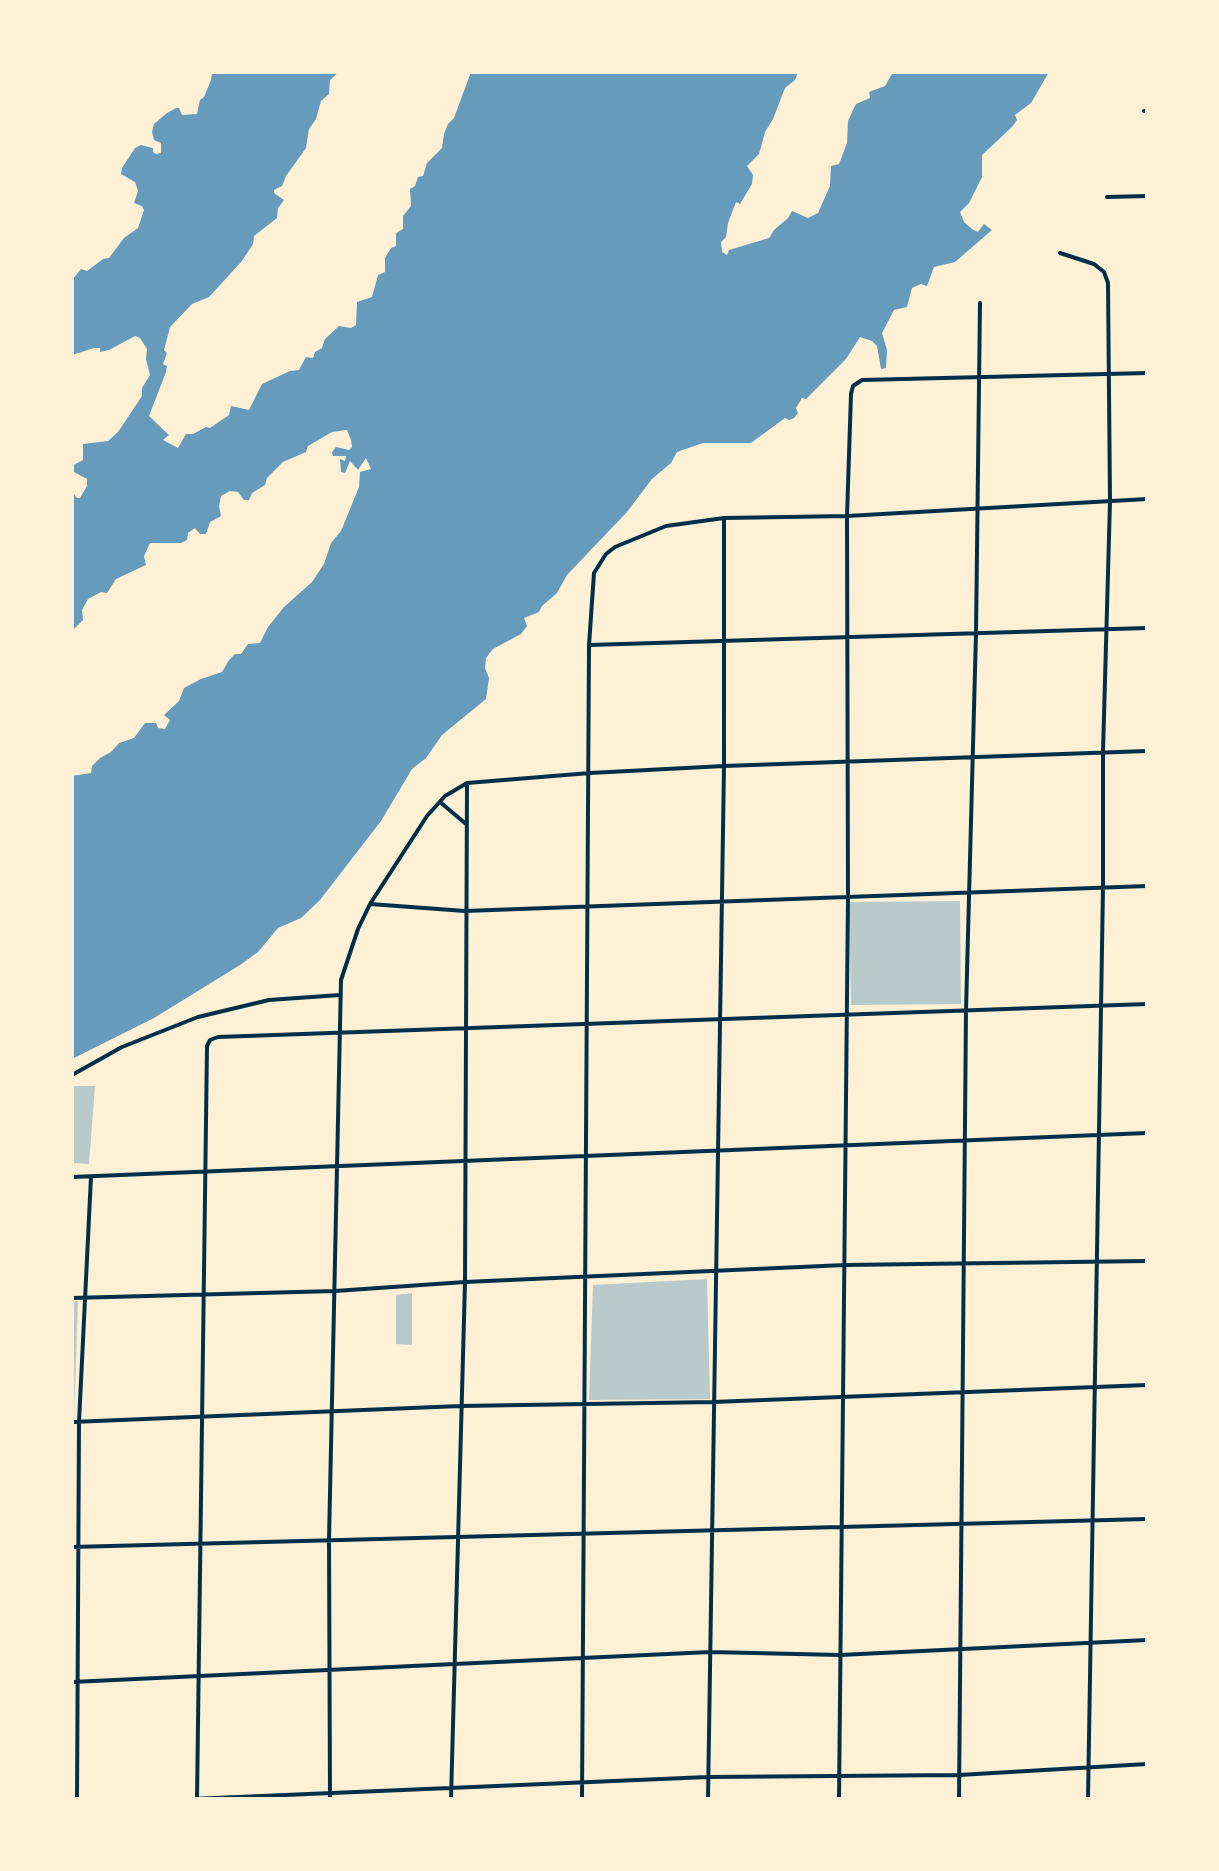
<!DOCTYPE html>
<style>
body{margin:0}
#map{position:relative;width:1219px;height:1871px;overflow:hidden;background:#fdf0d5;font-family:Ubuntu,sans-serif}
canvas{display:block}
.frame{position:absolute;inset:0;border:74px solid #fdf0d5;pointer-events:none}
</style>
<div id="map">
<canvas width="1219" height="1871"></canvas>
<div class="frame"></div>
</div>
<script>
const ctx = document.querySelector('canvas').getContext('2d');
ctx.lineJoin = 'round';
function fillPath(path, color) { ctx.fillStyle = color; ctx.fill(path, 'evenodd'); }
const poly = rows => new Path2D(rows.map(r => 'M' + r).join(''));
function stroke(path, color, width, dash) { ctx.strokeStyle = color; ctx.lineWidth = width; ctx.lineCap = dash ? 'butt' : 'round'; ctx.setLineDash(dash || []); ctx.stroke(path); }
fillPath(poly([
 [960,901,961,1004,851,1005,849,902],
 [73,1086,95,1086,89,1164,72,1163],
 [707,1279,710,1399,589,1400,593,1285],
 [412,1293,412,1345,396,1344,396,1295],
 [78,1301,74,1418,72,1418,72,1302]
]), '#b9caca');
fillPath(poly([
 [212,72,339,72,330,80,329,94,321,101,316,119,309,129,306,148,286,176,282,186,274,190,274,193,284,200,278,208,277,218,254,236,253,244,242,261,209,297,192,304,170,327,164,350,167,353,163,364,167,366,166,372,149,416,169,435,163,440,178,448,186,434,193,434,206,427,210,428,229,415,231,406,249,410,262,384,290,371,299,370,306,357,313,358,315,352,322,348,325,339,339,326,351,328,356,325,357,302,372,297,378,275,385,272,385,258,391,248,396,246,396,233,403,229,403,216,411,206,410,189,415,186,418,177,423,176,427,163,442,148,444,134,448,124,454,118,471,72,798,72,795,80,785,88,773,119,765,132,759,154,747,166,753,175,752,184,740,204,736,202,728,223,726,237,721,242,722,252,727,255,729,250,769,238,774,230,788,218,792,211,808,218,818,213,830,186,831,166,839,164,847,143,848,121,853,110,856,104,870,98,869,92,885,86,893,72,1049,72,1031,103,1015,115,1017,120,1012,127,982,155,982,177,969,203,960,212,964,222,972,229,978,232,984,224,992,230,955,262,934,267,927,286,921,284,912,288,907,307,894,310,882,333,887,350,886,368,881,369,877,346,872,341,860,337,846,359,806,399,802,398,796,408,798,413,794,418,789,420,785,418,751,443,703,443,677,452,671,463,652,479,627,512,567,575,557,593,542,606,539,612,524,618,527,626,521,634,493,649,486,658,485,668,489,678,486,699,442,735,426,758,412,769,381,821,320,900,301,918,278,928,258,952,240,965,154,1018,72,1059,72,776,91,773,92,766,100,758,111,752,119,743,134,738,145,723,156,723,158,728,165,729,170,720,164,715,179,701,184,688,201,679,222,672,229,660,235,654,241,654,248,644,260,643,268,627,284,607,312,582,324,564,331,543,341,531,359,487,360,472,371,469,366,458,358,470,350,461,345,473,341,472,340,459,345,461,346,456,333,456,332,452,336,447,349,450,352,447,351,440,347,430,332,432,308,446,306,452,283,462,267,478,265,485,252,493,249,500,244,500,238,492,230,491,221,496,219,506,221,516,210,522,206,534,200,534,195,528,188,533,187,540,181,543,150,543,144,556,146,565,116,579,107,593,101,592,88,599,82,610,83,620,72,631,72,492,77,498,80,498,87,486,87,479,72,471,72,466,83,460,83,444,108,441,118,432,142,396,142,388,150,375,146,359,147,349,140,338,135,336,109,350,100,352,100,348,94,348,72,355,72,280,81,269,87,271,103,259,109,258,124,238,138,228,144,210,142,206,134,203,138,191,135,182,121,174,122,168,135,148,141,145,153,148,153,152,156,154,161,153,161,143,154,140,152,132,154,124,167,113,176,108,179,108,182,115,197,114,200,100,204,97,211,80]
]), '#669bbc');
stroke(poly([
 [1144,111,1147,111],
 [1107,197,1147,196],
 [1060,253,1094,264,1104,272,1108,283,1110,501,1103,752,1103,887,1088,1799],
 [589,645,1147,628],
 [440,802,466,824],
 [370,904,465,911,1147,886],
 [72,1075,122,1047,198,1017,269,1000,340,995],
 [72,1177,1147,1133],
 [72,1298,335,1291,465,1282,845,1265,1147,1261],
 [72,1422,460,1406,713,1402,1147,1385],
 [72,1547,1147,1519],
 [72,1682,710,1652,840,1655,1147,1640],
 [77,1799,79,1422,91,1177],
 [191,1799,708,1777,959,1775,1147,1764],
 [197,1799,207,1046,210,1040,218,1037,1147,1004],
 [330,1799,329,1540,341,980,358,929,370,904,427,816,445,796,467,783,590,773,724,766,1147,751],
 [451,1799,465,1282,467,783],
 [582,1799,589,645,594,573,606,554,615,547,666,526,724,518,847,516,1147,499],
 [708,1799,724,766,724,518],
 [839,1799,848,897,847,516,851,394,853,386,862,380,1147,373],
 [959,1799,966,1010,976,633,980,303]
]), '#003049', 4);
</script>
